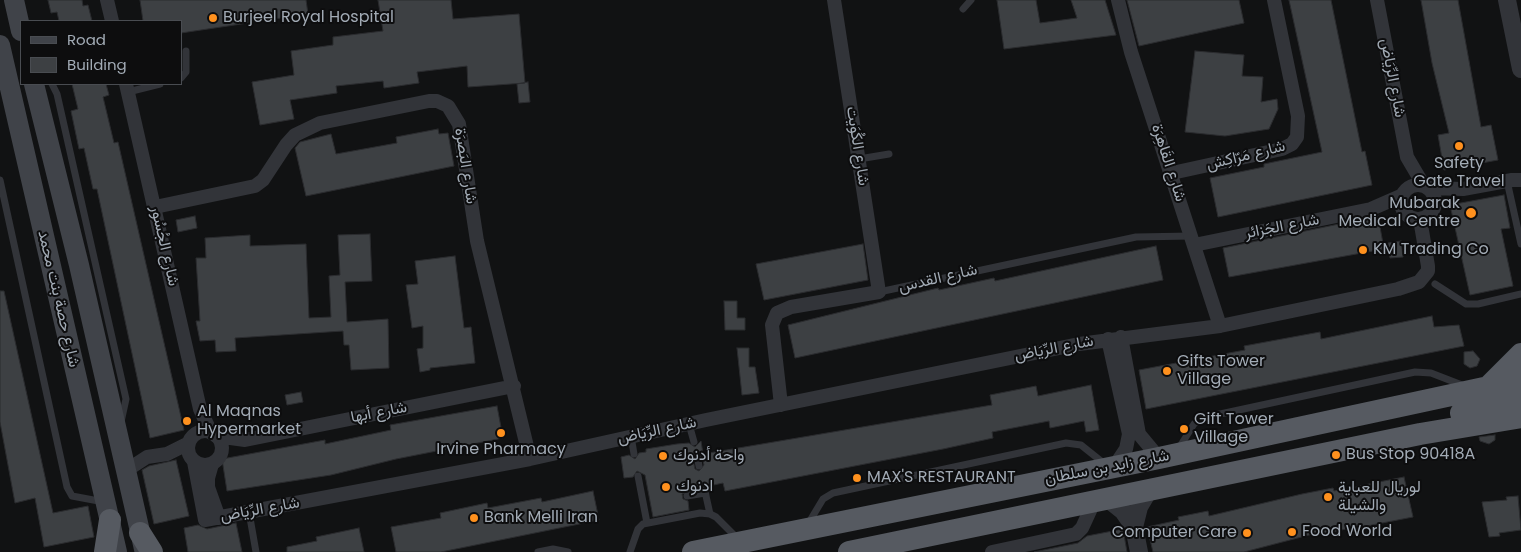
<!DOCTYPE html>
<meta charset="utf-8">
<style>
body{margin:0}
#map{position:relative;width:1521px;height:552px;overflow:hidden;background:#111213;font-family:Poppins,sans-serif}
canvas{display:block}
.legend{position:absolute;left:20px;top:20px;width:162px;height:65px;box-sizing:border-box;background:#0d0d0e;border:1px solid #494c51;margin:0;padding:6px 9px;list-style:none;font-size:15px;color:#a2abb5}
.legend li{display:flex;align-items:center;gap:10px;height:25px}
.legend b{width:25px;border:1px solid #494c51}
</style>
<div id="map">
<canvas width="1521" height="552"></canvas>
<ul class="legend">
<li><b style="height:6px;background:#404349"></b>Road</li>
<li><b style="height:14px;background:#3d4043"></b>Building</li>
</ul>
</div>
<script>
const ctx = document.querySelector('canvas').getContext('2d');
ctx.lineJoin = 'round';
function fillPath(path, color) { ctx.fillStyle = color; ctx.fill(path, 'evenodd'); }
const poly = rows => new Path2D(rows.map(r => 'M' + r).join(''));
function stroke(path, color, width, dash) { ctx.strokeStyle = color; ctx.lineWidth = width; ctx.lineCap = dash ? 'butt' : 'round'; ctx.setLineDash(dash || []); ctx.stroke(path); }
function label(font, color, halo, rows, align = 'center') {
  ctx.font = font + ' Poppins,Vazirmatn,sans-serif'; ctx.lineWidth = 4; ctx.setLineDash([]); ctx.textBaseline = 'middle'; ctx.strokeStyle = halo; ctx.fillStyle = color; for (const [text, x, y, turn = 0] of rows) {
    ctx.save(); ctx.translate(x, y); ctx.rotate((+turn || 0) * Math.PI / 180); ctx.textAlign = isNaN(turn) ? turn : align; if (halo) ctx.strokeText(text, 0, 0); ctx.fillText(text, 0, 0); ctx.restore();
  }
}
const building = poly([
 [48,0,82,0,83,6,88,5,92,21,59,21,57,12,51,13,48,0],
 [140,0,306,0,308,14,181,33,181,21,143,21,140,0],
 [378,0,451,0,453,19,519,14,525,83,468,87,467,66,417,72,419,83,384,88,383,81,336,86,337,93,290,100,294,119,260,125,252,82,294,75,291,51,333,45,333,37,383,31,378,0],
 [997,0,1036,0,1040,23,1077,18,1071,0,1105,0,1116,35,1004,49,997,0],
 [1127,0,1239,0,1244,23,1139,46,1127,0],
 [1289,0,1331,0,1362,152,1365,151,1372,185,1218,217,1210,178,1264,167,1264,164,1322,152,1289,0],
 [1421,0,1458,0,1481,127,1491,125,1498,160,1444,170,1438,135,1449,133,1432,63,1421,0],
 [1195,51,1244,55,1242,76,1263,77,1261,102,1277,99,1278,109,1269,129,1225,136,1185,132,1195,51],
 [528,82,530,102,519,103,517,84,528,82],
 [72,84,106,84,109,95,103,97,114,143,118,142,184,430,150,438,97,189,93,189,84,148,79,149,71,111,78,109,72,84],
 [438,129,439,134,448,133,454,166,306,196,295,148,300,142,331,134,336,154,397,143,396,137,438,129],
 [1504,195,1510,228,1501,229,1513,286,1470,295,1450,205,1504,195],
 [195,216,197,228,178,232,176,220,195,216],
 [1378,216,1384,249,1229,277,1223,248,1378,216],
 [370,234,372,281,345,282,347,322,388,319,389,368,351,370,349,345,344,345,343,331,235,338,236,351,216,352,215,340,200,341,196,321,200,321,196,258,206,258,205,238,250,235,250,246,306,244,309,318,331,317,329,276,340,275,338,235,370,234],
 [1401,241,1403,257,1390,258,1388,243,1401,241],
 [863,244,868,280,764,300,756,264,863,244],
 [1156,246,1163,280,795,358,788,325,938,288,939,290,994,278,995,281,1156,246],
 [455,256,464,328,471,327,475,363,430,368,430,370,420,372,417,349,423,348,423,326,412,328,406,285,418,284,415,261,455,256],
 [0,291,4,291,53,513,88,506,94,537,44,547,35,498,15,503,0,422,0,291],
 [724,301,737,301,737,318,745,318,745,330,725,330,724,301],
 [1432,316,1434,327,1459,325,1464,346,1146,409,1139,370,1245,350,1244,346,1320,332,1321,339,1432,316],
 [737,348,749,348,749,367,755,367,759,393,742,395,737,348],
 [1473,351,1480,359,1477,366,1470,368,1464,364,1464,352,1473,351],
 [1091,385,1099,430,1086,432,1084,421,1050,428,1049,421,992,432,993,438,943,449,725,491,723,483,709,486,703,482,699,488,682,494,683,499,688,501,689,510,653,517,645,475,637,471,633,477,624,478,621,457,629,455,635,459,639,453,646,452,646,449,677,444,689,443,695,447,701,441,703,454,992,405,990,395,1036,386,1038,396,1091,385],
 [697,450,701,452,704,465,699,471,695,469,692,456,697,450],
 [301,392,303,402,287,405,285,395,301,392],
 [497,406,503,438,396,459,331,475,227,491,222,459,325,440,325,444,391,430,390,425,497,406],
 [1495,435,1495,440,1489,444,1480,441,1479,437,1495,435],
 [176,460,189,516,154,524,142,470,149,466,176,460],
 [1404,477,1413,517,1346,530,1346,529,1313,536,1313,534,1244,552,1153,552,1147,527,1179,520,1178,517,1208,511,1209,516,1302,494,1333,488,1334,491,1404,477],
 [593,491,599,520,441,552,396,552,391,527,441,518,440,513,487,503,488,508,541,498,542,502,593,491],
 [1518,496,1521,530,1499,533,1500,536,1489,537,1482,502,1507,500,1506,497,1518,496],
 [236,523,242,552,188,552,184,528,198,525,207,529,236,523],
 [359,528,364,552,287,552,287,547,317,541,316,537,359,528],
 [1123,529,1127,552,1034,552,1078,543,1087,536,1123,529]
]);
fillPath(building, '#3d4043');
stroke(building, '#2b2c2f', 1);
stroke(poly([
 [963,9,971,0],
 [181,78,186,72,186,51],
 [52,84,57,94,126,399,121,422],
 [128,92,160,84],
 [859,159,889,154],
 [0,180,67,487,72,496,104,502],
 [1507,181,1521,244],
 [1435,284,1466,304,1478,304,1521,294],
 [879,292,1136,237,1191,236],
 [689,424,694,442],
 [631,436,634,454],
 [1179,448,1194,424,1200,419,1211,416,1415,372,1431,373,1462,385],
 [697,455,699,466],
 [638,476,647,523],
 [704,487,710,514],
 [687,496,705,493],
 [249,512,256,552],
 [808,524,823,499,833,493,1066,443,1081,445,1106,465],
 [538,552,553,549,568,552],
 [630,552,638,529,643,524,700,513,710,514,716,517,737,538]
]), '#323439', 7);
stroke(poly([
 [107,0,112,21],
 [1118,0,1131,52,1220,326],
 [1377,0,1407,157,1424,186],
 [126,84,200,409,211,433],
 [1172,173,1282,149,1292,144,1297,137,1298,116,1274,0],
 '1401 202a17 17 0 1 1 34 0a17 17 0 1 1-34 0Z',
 [1428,188,1463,189,1512,180,1521,180],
 [155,207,255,186,263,180,286,145,295,135,320,123,429,101,437,101,448,106,459,124,477,241,530,459],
 [1194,245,1371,209,1403,195],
 [1121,337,1139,434,1159,458],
 [1108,339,1129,434,1126,449,1114,467],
 [781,405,772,325,777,313,791,307,879,292,834,0],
 '188 448a17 17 0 1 1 34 0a17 17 0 1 1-34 0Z',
 [216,436,245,440,514,386],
 [194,462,205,520,530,459,706,420,1079,344,1220,326,1398,289,1419,282,1428,271,1428,266,1420,219],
 [212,464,208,478,208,487,219,518],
 [127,470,147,457,167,454,189,443],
 [992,552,1076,534,1082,528,1094,502]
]), '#323439', 14);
stroke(poly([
 [1507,0,1521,69],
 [1108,499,1123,511,1134,527,1139,552],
 [1134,527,1139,507,1149,490]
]), '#323439', 18);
stroke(poly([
 [14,0,21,31],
 [0,45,117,552],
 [34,84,79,265,144,549]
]), '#404349', 20);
stroke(poly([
 [1488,387,1521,354],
 [1461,413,1521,400],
 [140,533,152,552],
 [105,552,110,520],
 [693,552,1159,458,1521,380],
 [849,552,1420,434,1521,417]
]), '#565a61', 22);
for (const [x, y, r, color] of [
 [213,18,5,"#ff911e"],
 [1459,146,5,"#ff911e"],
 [1471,213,6,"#ff911e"],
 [1363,250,5,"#ff911e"],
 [1167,371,5,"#ff911e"],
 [187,421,5,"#ff911e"],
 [1184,429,5,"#ff911e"],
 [501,433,5,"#ff911e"],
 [1336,455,5,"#ff911e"],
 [663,456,5,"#ff911e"],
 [857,478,5,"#ff911e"],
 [666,487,5,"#ff911e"],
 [1328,497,5,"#ff911e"],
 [474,518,5,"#ff911e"],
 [1292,532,5,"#ff911e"],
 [1247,533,5,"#ff911e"]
]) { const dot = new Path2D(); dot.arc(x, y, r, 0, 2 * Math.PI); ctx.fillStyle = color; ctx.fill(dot); stroke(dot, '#0d0d0e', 2); }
label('16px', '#a2abb5', '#0d0d0e', [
 ["Burjeel Royal Hospital",223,18],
 ["Safety",1459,164,"center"],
 ["Gate Travel",1459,182,"center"],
 ["Mubarak",1460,204,"right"],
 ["Medical Centre",1460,222,"right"],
 ["KM Trading Co",1373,250],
 ["Gifts Tower",1177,362],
 ["Village",1177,380],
 ["Al Maqnas",197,412],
 ["Hypermarket",197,430],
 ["Gift Tower",1194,420],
 ["Village",1194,438],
 ["Irvine Pharmacy",501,450,"center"],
 ["Bus Stop 90418A",1346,455],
 ["واحة أدنوك",673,456],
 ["MAX'S RESTAURANT",867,478],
 ["ادنوك",676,487],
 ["لوريال للعباية",1338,488],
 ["والشيلة",1338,506],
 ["Bank Melli Iran",484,518],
 ["Food World",1302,532],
 ["Computer Care",1237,533,"right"]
], 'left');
label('16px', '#a2abb5', '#0d0d0e', [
 ["شارع الرِّيَاض",1392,78,79],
 ["شارع الكُوَيت",857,146,81],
 ["شارع مَرّاكِش",1246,156,-14],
 ["شارع القَاهِرَة",1168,163,72],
 ["شارع البَصرَة",465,166,81],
 ["شارع الجَزائر",1282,227,-11],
 ["شارع الجُسُور",164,246,77],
 ["شارع القدس",938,279,-13],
 ["شارع حصة بنت محمد",58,299,77],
 ["شارع الرِّيَاض",1054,349,-11],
 ["شارع أبها",379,413,-11],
 ["شارع الرِّيَاض",657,431,-12],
 ["شارع زايد بن سلطان",1107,468,-11],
 ["شارع الرِّيَاض",260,510,-10]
]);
</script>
